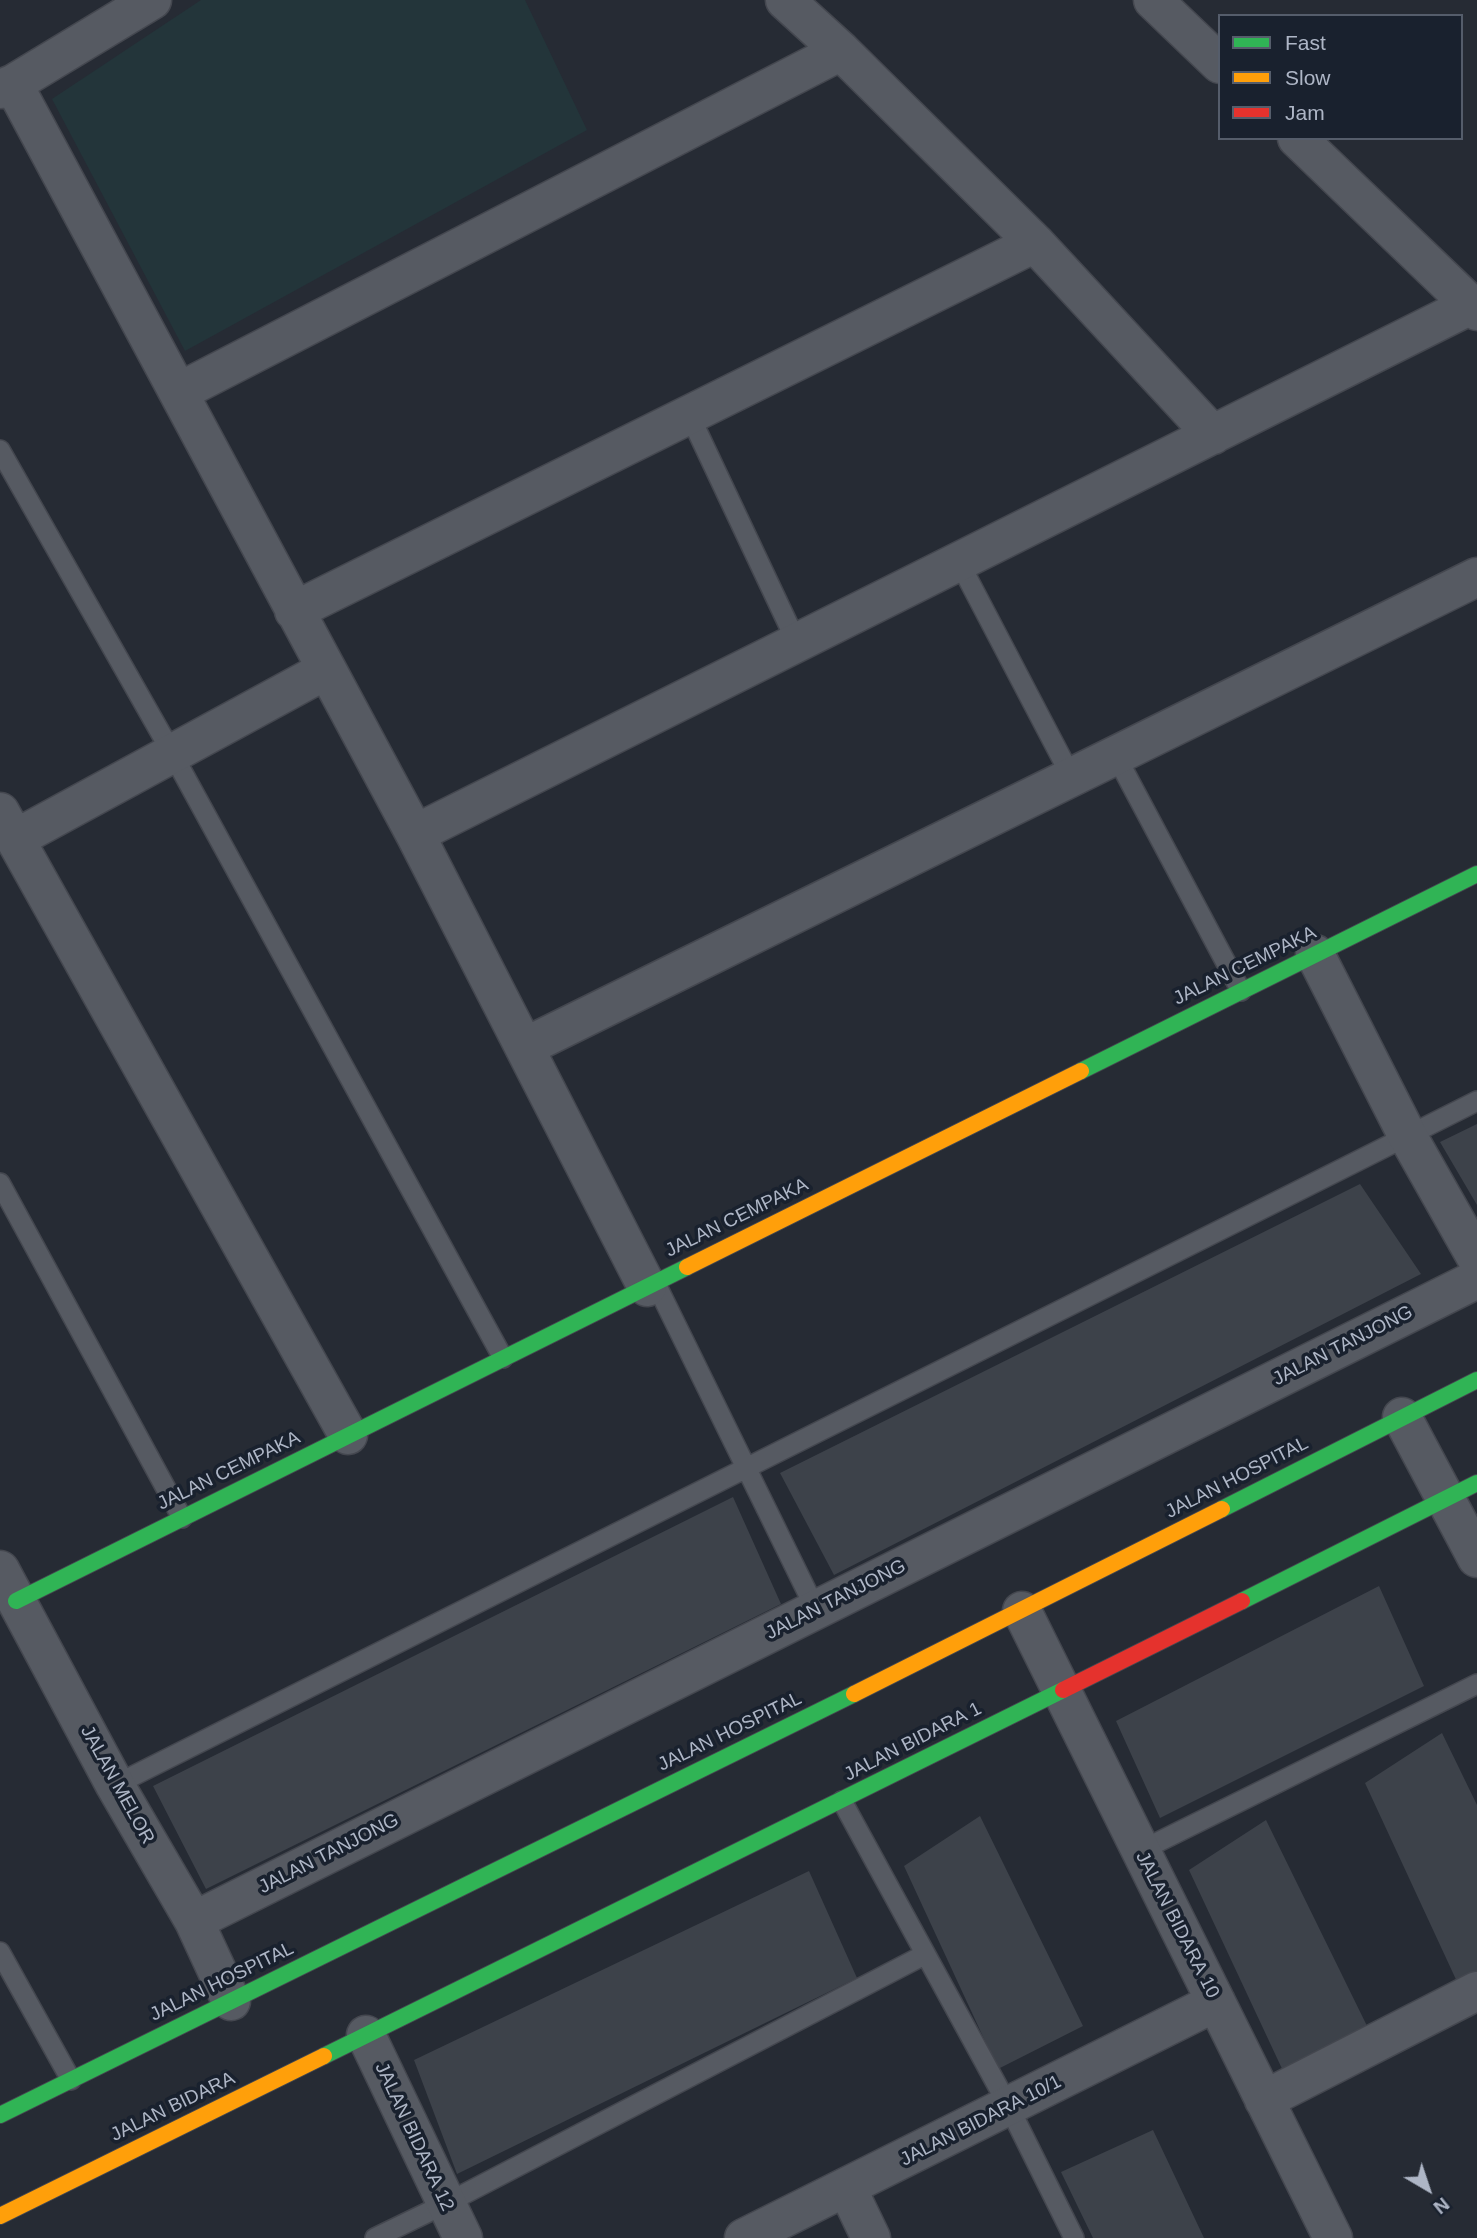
<!DOCTYPE html>
<style>
body{margin:0}
#map{position:relative;width:1477px;height:2238px;overflow:hidden;background:#262b34;font-family:Arial,sans-serif}
canvas{display:block}
.legend{position:absolute;left:1218px;top:14px;width:245px;height:126px;box-sizing:border-box;background:#19212e;border:2px solid #555d6b;margin:0;padding:9px 12px;list-style:none;font-size:21px;color:#aeb6c6}
.legend li{display:flex;align-items:center;gap:14px;height:35px}
.legend b{width:35px;border:2px solid #555d6b}
.north{position:absolute;left:1393px;top:2154px;width:70px;height:70px;-webkit-text-stroke:5px #19212e;paint-order:stroke;rotate:141deg;font-size:19px;font-weight:700;line-height:28px;text-align:center;color:#aeb6c6}
.north::after{content:'';display:block;margin:auto;width:24px;height:32px;background:#aeb6c6;clip-path:polygon(50% 0,100% 100%,50% 72%,0 100%)}
</style>
<div id="map">
<canvas width="1477" height="2238"></canvas>
<ul class="legend">
<li><b style="height:9px;background:#30b455"></b>Fast</li>
<li><b style="height:9px;background:#ff9f0a"></b>Slow</li>
<li><b style="height:9px;background:#e5322d"></b>Jam</li>
</ul>
<div class="north">N</div>
</div>
<script>
const ctx = document.querySelector('canvas').getContext('2d');
ctx.lineJoin = 'round';
function fillPath(path, color) { ctx.fillStyle = color; ctx.fill(path, 'evenodd'); }
const poly = rows => new Path2D(rows.map(r => 'M' + r).join(''));
function stroke(path, color, width, dash) { ctx.strokeStyle = color; ctx.lineWidth = width; ctx.lineCap = dash ? 'butt' : 'round'; ctx.setLineDash(dash || []); ctx.stroke(path); }
function label(font, color, halo, rows, align = 'center') {
  ctx.font = font + ' Arial,sans-serif'; ctx.lineWidth = 7; ctx.setLineDash([]); ctx.textBaseline = 'middle'; ctx.strokeStyle = halo; ctx.fillStyle = color; for (const [text, x, y, turn = 0] of rows) {
    ctx.save(); ctx.translate(x, y); ctx.rotate((+turn || 0) * Math.PI / 180); ctx.textAlign = isNaN(turn) ? turn : align; if (halo) ctx.strokeText(text, 0, 0); ctx.fillText(text, 0, 0); ctx.restore();
  }
}
fillPath(poly([
 [201,0,525,0,587,130,185,351,52,99]
]), '#23353a');
fillPath(poly([
 [1477,1124,1477,1205,1440,1142],
 [1360,1184,1421,1274,834,1575,780,1473],
 [733,1497,781,1604,206,1889,153,1786],
 [1379,1586,1424,1686,1160,1818,1116,1721],
 [1442,1733,1477,1805,1477,1977,1459,1986,1365,1783],
 [980,1816,1083,2026,998,2069,904,1866],
 [1266,1820,1369,2030,1284,2073,1189,1870],
 [809,1871,857,1978,457,2174,414,2060],
 [1153,2130,1204,2238,1093,2238,1061,2172]
]), '#3d424a');
const lane = poly([
 [689,414,797,643],
 [0,450,172,753,503,1358],
 [959,562,1072,778],
 [1116,756,1241,991],
 [0,1183,182,1518],
 [655,1282,816,1610],
 [115,1785,1477,1101],
 [842,1801,1009,2107,1074,2238],
 [1140,1851,1477,1684],
 [0,1952,71,2080],
 [375,2238,445,2204,924,1955]
]);
const street = poly([
 [1153,0,1220,64],
 [13,84,415,834,647,1287],
 [0,89,13,84,152,0],
 [1297,138,1477,311],
 [1035,243,1213,435],
 [179,392,841,51],
 [294,611,1035,243,841,51,785,0],
 [0,812,348,1435],
 [415,834,1471,305],
 [15,839,326,670],
 [1315,954,1407,1135,1477,1259],
 [525,1047,1477,577],
 [1402,1417,1477,1558],
 [0,1570,115,1785,194,1921,231,2001],
 [1022,1611,1333,2238],
 [194,1921,1477,1279],
 [366,2035,463,2238],
 [1264,2100,1477,1991],
 [847,2188,871,2238],
 [744,2238,1216,2002]
]);
const fast = poly([
 [1081,1071,1477,874],
 [1222,1509,1477,1380],
 [16,1601,687,1267],
 [1242,1601,1477,1483],
 [324,2056,1063,1690],
 [0,2115,854,1694]
]);
const slow = poly([
 [687,1267,1081,1071],
 [854,1694,1222,1509],
 [0,2216,324,2056]
]);
const jam = poly([
 [1063,1690,1242,1601]
]);
stroke(lane, '#44474f', 22);
stroke(street, '#44474f', 41);
stroke(fast, '#44474f', 18);
stroke(slow, '#44474f', 18);
stroke(jam, '#44474f', 18);
stroke(lane, '#565a62', 19);
stroke(street, '#565a62', 38);
stroke(fast, '#30b455', 16);
stroke(slow, '#ff9f0a', 16);
stroke(jam, '#e5322d', 16);
label('19px', '#aeb6c6', '#19212e', [
 ["JALAN CEMPAKA",1245,966,-26],
 ["JALAN CEMPAKA",737,1218,-26],
 ["JALAN TANJONG",1343,1346,-27],
 ["JALAN CEMPAKA",229,1471,-26],
 ["JALAN HOSPITAL",1237,1478,-27],
 ["JALAN TANJONG",836,1600,-27],
 ["JALAN HOSPITAL",730,1732,-26],
 ["JALAN BIDARA 1",913,1742,-27],
 ["JALAN MELOR",117,1785,61],
 ["JALAN TANJONG",329,1854,-27],
 ["JALAN BIDARA 10",1177,1925,63],
 ["JALAN HOSPITAL",222,1982,-26],
 ["JALAN BIDARA",173,2107,-26],
 ["JALAN BIDARA 10/1",981,2121,-27],
 ["JALAN BIDARA 12",414,2137,65]
]);
</script>
